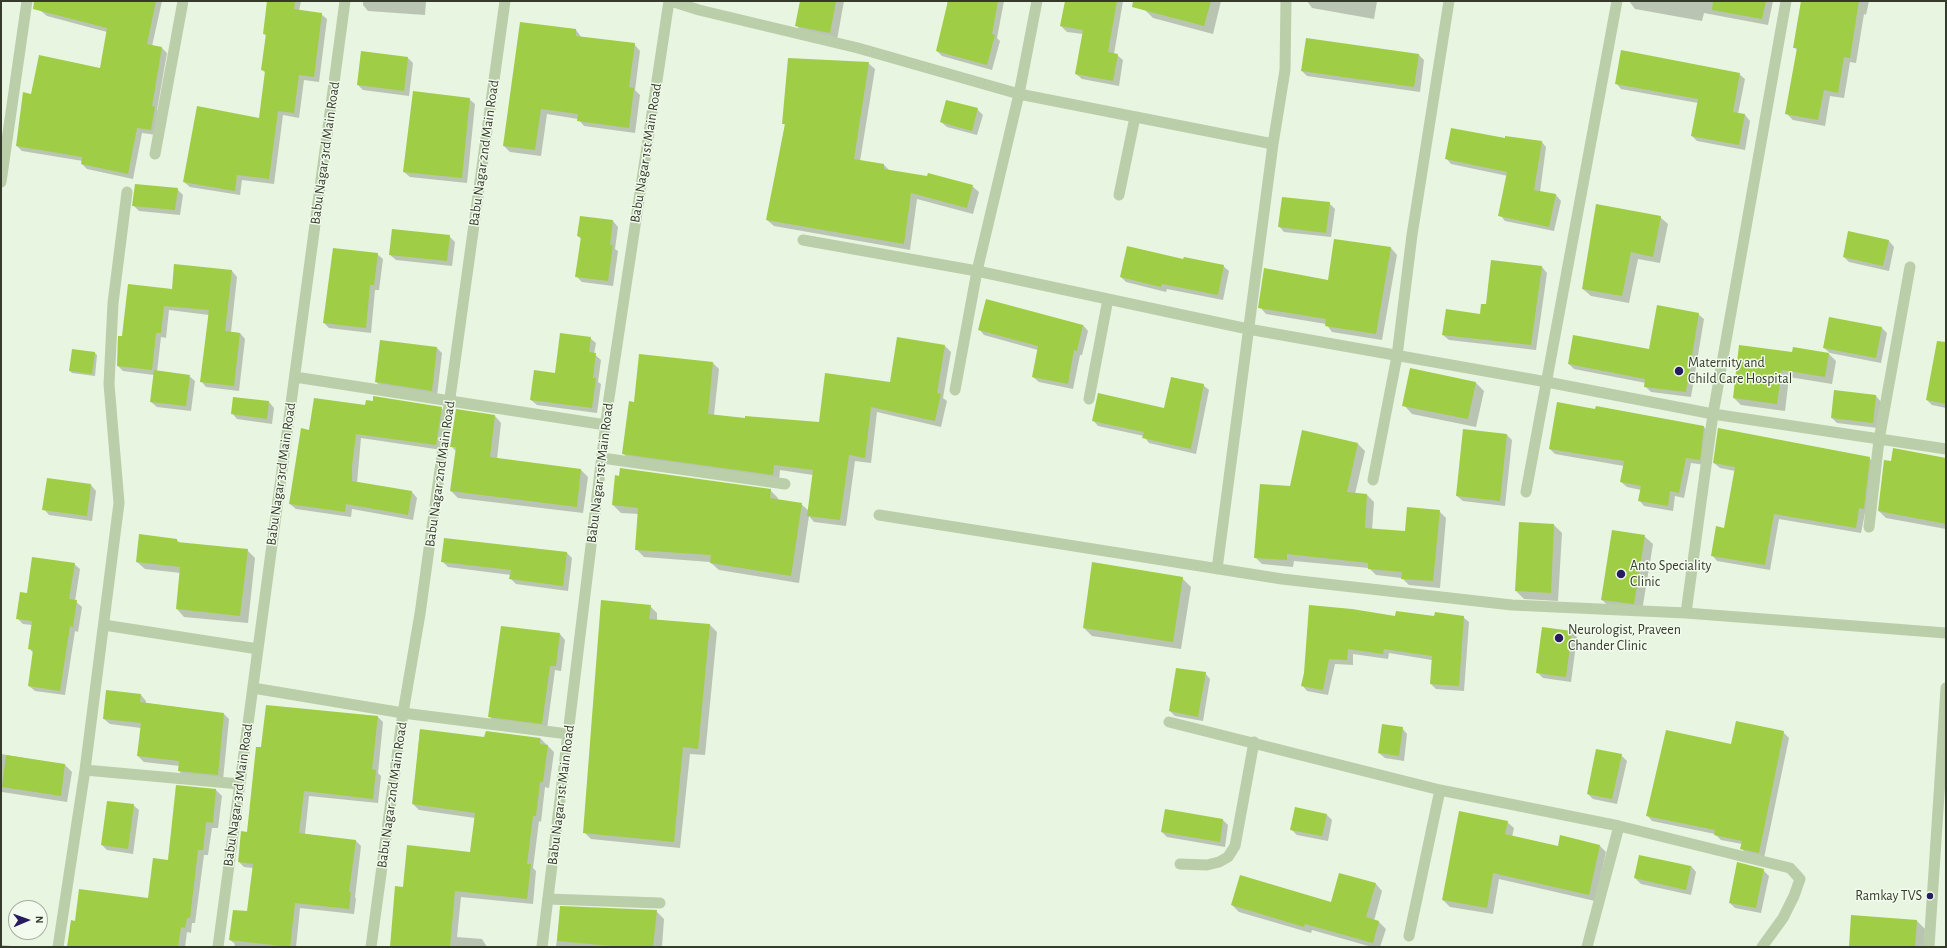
<!DOCTYPE html>
<style>
body{margin:0}
#map{position:relative;width:1947px;height:948px;overflow:hidden;background:#e8f5e0;font-family:"Alegreya Sans",sans-serif}
canvas{display:block}
.frame{position:absolute;inset:0;border:2px solid #343b2a;pointer-events:none}
.north{position:absolute;left:8px;top:900px;width:40px;height:40px;box-sizing:border-box;background:#f2fbed;border:1px solid #a6ae9f;border-radius:50%;rotate:88deg;font-size:11px;font-weight:700;line-height:16px;text-align:center;color:#343b2a}
.north::after{content:'';display:block;margin:auto;width:14px;height:18px;background:#271c60;clip-path:polygon(50% 0,100% 100%,50% 72%,0 100%)}
</style>
<div id="map">
<canvas width="1947" height="948"></canvas>
<div class="frame"></div>
<div class="north">N</div>
</div>
<script>
const ctx = document.querySelector('canvas').getContext('2d');
ctx.lineJoin = 'round';
function fillPath(path, color) { ctx.fillStyle = color; ctx.fill(path, 'evenodd'); }
const poly = rows => new Path2D(rows.map(r => 'M' + r).join(''));
function stroke(path, color, width, dash) { ctx.strokeStyle = color; ctx.lineWidth = width; ctx.lineCap = dash ? 'butt' : 'round'; ctx.setLineDash(dash || []); ctx.stroke(path); }
function label(font, color, halo, rows, align = 'center') {
  ctx.font = font + ' "Alegreya Sans",sans-serif'; ctx.lineWidth = 3; ctx.setLineDash([]); ctx.textBaseline = 'middle'; ctx.strokeStyle = halo; ctx.fillStyle = color; for (const [text, x, y, turn = 0] of rows) {
    ctx.save(); ctx.translate(x, y); ctx.rotate((+turn || 0) * Math.PI / 180); ctx.textAlign = isNaN(turn) ? turn : align; if (halo) ctx.strokeText(text, 0, 0); ctx.fillText(text, 0, 0); ctx.restore();
  }
}
fillPath(poly([
 [44,1,162,1,152,46,162,48,167,53,157,110,160,113,157,135,142,133,133,179,87,169,82,164,83,161,22,151,17,146,32,95,101,70,107,32,47,16,41,11],
 [268,1,301,1,299,11,321,14,327,19,319,82,304,80,299,118,283,115,274,184,242,180,240,195,190,187,184,182,260,119,266,73,262,70,266,36,264,34],
 [363,1,426,1,425,15,368,11,363,5],
 [801,1,844,1,837,40,803,33,796,25],
 [948,1,1004,1,997,38,1000,41,992,70,942,56,937,51],
 [1066,1,1123,1,1114,54,1117,55,1123,60,1119,86,1082,79,1076,74,1083,34,1067,32,1061,26],
 [1147,1,1221,1,1213,34,1153,18,1145,10],
 [1307,1,1377,1,1374,19,1312,8],
 [1629,1,1773,1,1768,25,1704,13,1702,21,1635,9],
 [1807,1,1869,1,1866,15,1864,14,1856,63,1850,62,1844,98,1830,96,1825,126,1793,120,1786,113,1798,51,1794,47],
 [576,30,582,38,634,44,640,51,635,90,640,95,635,133,584,126,578,119,547,114,541,156,510,152,504,146],
 [1419,55,1424,60,1420,92,1307,76,1302,71],
 [407,57,413,63,409,96,363,90,358,85],
 [868,63,875,69,860,161,884,165,890,171,972,186,979,192,973,214,917,199,910,250,774,226,767,220,785,125,783,123],
 [1739,74,1745,79,1738,114,1745,115,1750,121,1745,150,1697,141,1692,136,1698,103,1621,89,1616,83],
 [469,99,475,104,467,183,410,177,404,172],
 [977,109,983,115,977,135,947,127,941,122],
 [1506,139,1541,141,1546,147,1540,192,1556,195,1561,201,1554,231,1505,221,1500,215,1508,176,1451,164,1446,158],
 [177,189,183,195,180,215,139,211,133,205],
 [1329,203,1335,209,1331,237,1284,232,1279,226],
 [1660,217,1668,224,1660,263,1638,259,1629,303,1591,296,1583,289],
 [613,221,618,227,615,249,618,251,613,286,582,282,577,277,581,239,578,236],
 [449,236,455,242,452,266,396,260,390,255],
 [1335,240,1391,248,1397,255,1382,340,1332,332,1326,324,1266,314,1260,307,1329,281],
 [1889,241,1894,247,1889,271,1849,262,1844,257],
 [377,254,383,259,379,290,375,290,371,333,329,328,324,323],
 [1223,266,1229,271,1223,300,1167,289,1166,292,1126,282,1121,277],
 [1542,267,1547,273,1536,350,1449,340,1443,335,1480,315,1486,305],
 [232,271,237,277,231,332,240,333,245,339,239,391,206,387,201,381,209,315,169,310,166,338,161,337,157,372,189,376,195,381,191,411,157,407,151,402,154,375,123,371,118,366,123,337,173,290],
 [1698,314,1704,319,1691,397,1651,392,1645,386,1646,383,1574,369,1569,364,1650,350],
 [1830,318,1882,328,1887,333,1881,363,1830,353,1824,348],
 [1083,325,1088,331,1082,355,1080,355,1073,389,1039,382,1033,377,1038,350,984,335,979,329],
 [590,338,596,343,594,354,601,360,598,382,601,384,597,413,537,405,531,400],
 [381,341,437,348,442,353,437,396,382,387,376,382],
 [945,346,951,352,943,398,947,401,941,427,877,412,871,463,855,461,846,526,814,522,809,516,799,583,719,570,710,562,644,557,636,549,639,514,621,513,613,505,770,490,778,498,778,500,801,504,809,511,813,475,780,470,779,481,629,460,623,453,635,403,713,363,719,369,714,415,746,419,819,423,890,384],
 [95,353,97,355,95,376,72,373,70,371],
 [1793,353,1829,354,1836,361,1832,384,1789,377,1785,411,1741,405,1734,398],
 [1411,369,1476,383,1484,391,1476,427,1412,414,1404,405],
 [1946,372,1946,408,1932,405,1927,400],
 [1203,385,1209,390,1196,454,1149,443,1144,436,1098,426,1093,420,1165,409],
 [1876,396,1881,402,1878,428,1837,423,1832,418],
 [234,398,269,402,274,408,272,424,237,419,232,413],
 [366,406,441,408,447,413,442,450,361,438,357,483,412,492,417,498,413,520,352,509,351,517,296,509,290,504,310,431],
 [495,416,501,423,497,459,581,470,588,477,583,513,458,498,451,491,456,451,451,446],
 [1704,427,1709,432,1705,465,1691,463,1684,498,1675,496,1673,511,1644,506,1639,500,1641,490,1627,487,1621,482,1624,466,1555,454,1550,449],
 [1507,435,1512,440,1505,506,1463,501,1457,496],
 [1358,444,1365,451,1355,494,1367,495,1374,502,1372,530,1406,532,1439,511,1446,518,1440,588,1409,585,1402,578,1376,575,1369,568,1294,561,1293,567,1262,564,1255,557,1290,487],
 [1869,458,1875,464,1869,514,1865,513,1861,533,1779,519,1770,570,1717,561,1712,555,1725,529,1735,471,1720,468,1714,463],
 [1946,459,1946,529,1886,518,1879,511,1892,462],
 [91,485,96,491,92,521,49,515,44,509],
 [1554,525,1562,533,1558,601,1524,599,1516,591],
 [1644,536,1653,544,1642,611,1611,608,1602,600],
 [176,539,180,543,247,550,255,558,248,623,184,617,177,609,181,573,145,569,137,562],
 [567,553,572,558,568,591,516,584,511,579,511,575,448,567,442,561],
 [74,564,80,569,75,601,82,607,78,632,75,631,65,695,35,691,29,686,34,654,29,648,32,625,23,624,17,618],
 [1182,578,1191,587,1181,649,1092,636,1084,628],
 [650,606,657,613,657,620,710,625,717,632,705,755,690,754,680,848,591,839,584,832],
 [1463,617,1469,622,1464,691,1436,689,1431,684,1432,660,1389,653,1388,659,1353,654,1353,665,1335,664,1328,695,1307,691,1302,685,1305,673,1396,618],
 [1571,632,1577,637,1571,682,1543,678,1537,672],
 [560,634,565,640,561,671,555,670,547,729,494,722,489,716],
 [1205,673,1210,679,1203,721,1175,716,1170,711],
 [141,695,146,701,146,703,224,714,229,719,223,780,184,776,179,771,180,766,144,762,138,756,141,728,110,724,104,719],
 [378,717,383,722,378,773,381,776,378,803,309,796,305,834,356,841,361,846,355,897,356,899,354,914,300,908,296,947,234,947,235,944,230,940,248,912,253,868,244,867,239,862,248,833,262,748],
 [1402,728,1407,734,1404,761,1385,758,1379,753],
 [420,730,484,739,540,738,554,752,549,788,545,787,541,822,539,821,533,868,536,871,533,904,461,897,457,937,482,939,487,947,491,947,391,947,404,888,471,853,475,818,419,810,413,804],
 [1783,732,1789,738,1764,858,1747,854,1741,848,1742,844,1721,840,1715,834,1652,821,1647,815,1732,745],
 [1,754,65,765,72,772,67,802,2,792,1,806],
 [1621,755,1627,761,1617,804,1593,799,1588,794],
 [177,786,216,790,222,796,218,828,212,828,208,855,204,855,195,923,192,923,191,933,187,932,185,947,68,947,76,922,148,899,168,861],
 [133,805,139,810,133,854,107,850,102,845],
 [1327,815,1332,820,1328,841,1297,835,1291,829],
 [1223,820,1228,825,1225,847,1167,837,1162,832],
 [1507,822,1514,828,1512,837,1558,848,1600,846,1606,852,1595,901,1499,879,1493,914,1450,907,1443,900],
 [1691,866,1696,872,1691,895,1641,884,1635,878],
 [1763,870,1769,876,1761,913,1735,908,1730,903],
 [1376,884,1382,891,1374,921,1379,922,1386,929,1380,947,1372,947,1312,930,1311,933,1239,912,1232,905,1331,903],
 [561,907,656,911,664,919,662,947,556,947],
 [1917,921,1925,929,1924,947,1850,947],
 [1,945,25,947,1,947]
]), '#0003');
fillPath(poly([
 [34,1,156,1,147,44,162,47,152,106,155,107,151,130,137,128,128,174,81,164,82,157,16,146,23,92,31,94,39,55,100,68,107,28,33,9],
 [267,1,295,1,294,9,322,13,314,77,299,75,294,113,278,111,269,179,237,175,235,191,183,182,197,106,259,118,265,71,261,70,266,34,263,34],
 [800,1,836,1,830,33,795,26],
 [948,1,998,1,992,34,995,35,987,65,936,51],
 [1065,1,1117,1,1108,52,1118,54,1113,81,1075,74,1083,30,1060,26],
 [1133,1,1211,1,1204,26,1132,7],
 [1713,1,1766,1,1762,19,1712,10],
 [1801,1,1859,1,1850,58,1844,57,1838,93,1824,90,1818,120,1785,114,1797,48,1793,48],
 [520,22,576,29,576,36,635,43,629,87,634,88,629,128,577,121,578,114,541,109,535,150,503,146],
 [1306,38,1419,54,1414,87,1301,71],
 [1621,50,1740,73,1733,112,1745,114,1739,145,1691,136,1698,99,1615,84],
 [361,51,408,57,404,91,357,85],
 [788,58,869,62,854,159,884,164,884,169,927,176,928,173,973,185,967,208,911,193,904,244,766,220,785,124,782,124],
 [413,91,470,98,462,178,403,172],
 [946,100,978,108,972,131,940,122],
 [1451,128,1505,138,1505,136,1542,141,1534,190,1556,194,1549,227,1498,216,1507,172,1445,159],
 [135,184,178,188,175,210,132,206],
 [1282,197,1330,202,1326,233,1278,227],
 [1596,204,1661,216,1653,257,1631,252,1622,296,1582,289],
 [580,216,613,220,610,245,613,245,608,281,575,277,581,237,577,236],
 [392,229,450,235,447,261,389,255],
 [1848,231,1889,240,1883,266,1843,257],
 [1334,239,1391,247,1376,334,1325,326,1326,319,1258,308,1264,268,1328,280],
 [1127,246,1183,259,1184,257,1224,265,1218,295,1162,284,1161,287,1120,277],
 [333,248,378,253,374,285,370,285,366,328,323,323],
 [1491,260,1542,266,1531,345,1442,335,1446,309,1480,314,1481,304,1486,304],
 [174,264,232,270,225,331,240,333,234,386,200,382,209,310,164,306,161,333,156,333,152,370,117,366,118,336,122,336,128,284,172,289],
 [986,299,1083,325,1077,351,1074,350,1068,384,1032,377,1038,346,978,330],
 [1657,305,1699,313,1686,392,1644,387,1645,379,1568,364,1573,335,1649,349],
 [1829,317,1882,327,1876,358,1823,348],
 [560,333,591,337,589,352,596,353,593,378,596,378,592,408,530,400,534,370,555,373],
 [897,337,945,345,937,393,941,394,935,421,871,407,865,458,849,455,840,520,807,516,813,470,774,465,773,475,622,454,629,401,634,402,639,354,713,362,708,414,745,418,745,416,819,422,825,373,890,382],
 [380,340,437,347,432,391,375,382],
 [1937,341,1946,342,1946,404,1926,400],
 [1739,345,1792,352,1793,347,1829,353,1825,377,1782,370,1777,404,1733,398],
 [72,349,95,352,92,374,69,371],
 [1410,368,1476,382,1468,419,1402,406],
 [154,370,190,375,186,406,150,402],
 [1171,377,1204,384,1191,449,1142,438,1144,432,1092,421,1098,393,1164,408],
 [1834,390,1876,395,1873,423,1831,418],
 [373,396,442,407,436,445,356,434,352,466,352,481,412,491,408,515,346,504,345,512,289,504,301,428,309,430,314,398,365,405,366,400,373,401],
 [233,397,269,401,267,419,231,414],
 [1557,402,1595,409,1596,406,1704,426,1700,460,1686,458,1679,493,1670,491,1668,506,1638,501,1641,486,1620,482,1624,461,1549,449],
 [456,409,495,415,490,457,581,469,577,507,450,491,456,447,450,447],
 [1718,428,1870,457,1864,509,1859,508,1856,528,1774,514,1765,565,1711,556,1716,526,1724,528,1735,467,1713,463],
 [1463,429,1507,434,1500,501,1456,496],
 [1302,430,1358,443,1347,492,1367,494,1365,528,1405,531,1407,507,1440,510,1433,581,1401,579,1402,572,1368,569,1368,563,1287,554,1287,560,1254,558,1260,484,1290,486],
 [1893,448,1946,458,1946,524,1878,511,1884,460,1891,461],
 [620,468,771,489,770,498,802,503,791,576,710,563,711,555,635,550,638,508,612,505,615,475,619,476],
 [47,478,91,484,87,516,42,510],
 [1519,522,1554,524,1551,593,1515,591],
 [1612,530,1645,535,1634,604,1601,600],
 [139,534,177,539,177,542,248,549,240,616,176,609,180,567,136,562],
 [444,538,567,552,563,586,509,579,511,570,441,562],
 [32,557,75,563,69,599,77,600,73,627,70,626,60,691,28,686,33,650,28,649,32,621,16,619,20,592,27,593],
 [1092,562,1183,577,1173,642,1083,628],
 [601,600,651,605,649,619,710,624,698,749,683,747,674,842,583,833],
 [1309,605,1352,609,1395,616,1396,611,1434,616,1435,612,1464,616,1459,686,1430,684,1432,656,1384,649,1383,654,1348,649,1347,660,1329,659,1323,690,1301,686,1304,673],
 [501,626,560,633,556,666,550,666,542,724,488,717],
 [1542,627,1572,631,1566,677,1536,673],
 [1176,668,1206,672,1198,717,1169,711],
 [106,690,141,694,140,702,224,713,218,775,178,771,179,761,137,756,141,723,103,719],
 [266,705,378,716,372,769,376,770,373,799,304,791,299,833,356,840,349,892,351,892,349,909,295,903,290,947,229,940,233,910,247,911,253,864,238,862,241,831,247,832,256,747,261,747],
 [1736,721,1784,731,1759,853,1740,849,1742,841,1714,835,1715,830,1646,816,1666,730,1731,744],
 [1382,724,1403,727,1399,756,1378,753],
 [420,729,484,737,486,731,540,738,540,744,548,745,543,782,540,782,536,816,533,816,527,864,531,864,527,899,455,891,450,947,390,947,395,886,403,887,407,845,470,852,475,813,412,804],
 [1596,749,1622,754,1612,799,1587,794],
 [6,755,65,764,61,796,2,787],
 [176,785,216,789,213,823,206,822,203,850,198,850,190,918,187,918,185,928,181,927,178,947,67,947,71,920,75,921,79,889,148,898,153,858,168,860],
 [107,801,134,804,128,849,101,845],
 [1295,807,1327,814,1322,836,1290,830],
 [1165,809,1223,819,1220,842,1161,832],
 [1459,811,1508,821,1505,834,1558,846,1560,835,1600,845,1589,895,1493,873,1487,908,1442,900],
 [1639,855,1691,866,1686,890,1634,878],
 [1737,862,1764,869,1756,908,1729,903],
 [1339,873,1376,883,1366,917,1379,921,1373,943,1305,924,1304,927,1231,905,1240,875,1331,902],
 [560,906,657,910,653,947,623,947,557,941],
 [1851,915,1917,920,1915,947,1849,947]
]), '#9fcd45');
stroke(poly([
 [548,899,660,903]
]), '#baceaa', 11);
stroke(poly([
 [671,1,699,10,858,48,1019,94,977,271,1248,329,1547,382,1713,414,1946,449],
 [1037,1,1019,94,1273,144,1217,569],
 [1273,144,1285,70,1286,1],
 [155,154,183,1],
 [1,182,27,1],
 [1119,195,1135,117],
 [803,240,977,271,955,390],
 [295,377,606,425],
 [1089,399,1108,299],
 [602,458,785,484],
 [1373,480,1397,356,1412,235,1449,1],
 [1526,492,1617,1],
 [879,515,1282,579,1512,605,1686,613,1713,414,1786,1],
 [1869,527,1879,440,1910,267],
 [1686,613,1946,633],
 [104,625,258,649],
 [253,688,403,713,568,734],
 [1169,722,1440,790,1619,826,1790,868,1800,879,1794,896,1783,918,1762,947],
 [85,770,240,784],
 [1180,864,1207,865,1219,862,1228,857,1235,846,1254,742],
 [1409,936,1440,790],
 [58,947,85,770,119,503,109,384,113,303,127,192],
 [218,947,345,1],
 [371,947,403,713,420,614,505,1],
 [542,947,609,398,669,1],
 [1587,947,1619,826],
 [1929,947,1946,688]
]), '#baceaa', 11);
for (const [x, y, r, color] of [
 [1679,371,5,"#271c60"],
 [1621,574,5,"#271c60"],
 [1559,638,5,"#271c60"],
 [1930,896,4,"#271c60"]
]) { const dot = new Path2D(); dot.arc(x, y, r, 0, 2 * Math.PI); ctx.fillStyle = color; ctx.fill(dot); stroke(dot, '#f2fbed', 1.5); }
label('14px', '#343b2a', '#f2fbed', [
 ["Babu Nagar 3rd Main Road",325,153,-82],
 ["Babu Nagar 2nd Main Road",484,153,-82],
 ["Babu Nagar 1st Main Road",646,153,-81],
 ["Babu Nagar 1st Main Road",600,473,-83],
 ["Babu Nagar 3rd Main Road",281,474,-82],
 ["Babu Nagar 2nd Main Road",440,474,-82],
 ["Babu Nagar 3rd Main Road",238,795,-82],
 ["Babu Nagar 2nd Main Road",392,795,-82],
 ["Babu Nagar 1st Main Road",561,795,-83]
]);
label('14px', '#343b2a', '#f2fbed', [
 ["Maternity and",1688,363],
 ["Child Care Hospital",1688,379],
 ["Anto Speciality",1630,566],
 ["Clinic",1630,582],
 ["Neurologist, Praveen",1568,630],
 ["Chander Clinic",1568,646],
 ["Ramkay TVS",1922,896,"right"]
], 'left');
</script>
